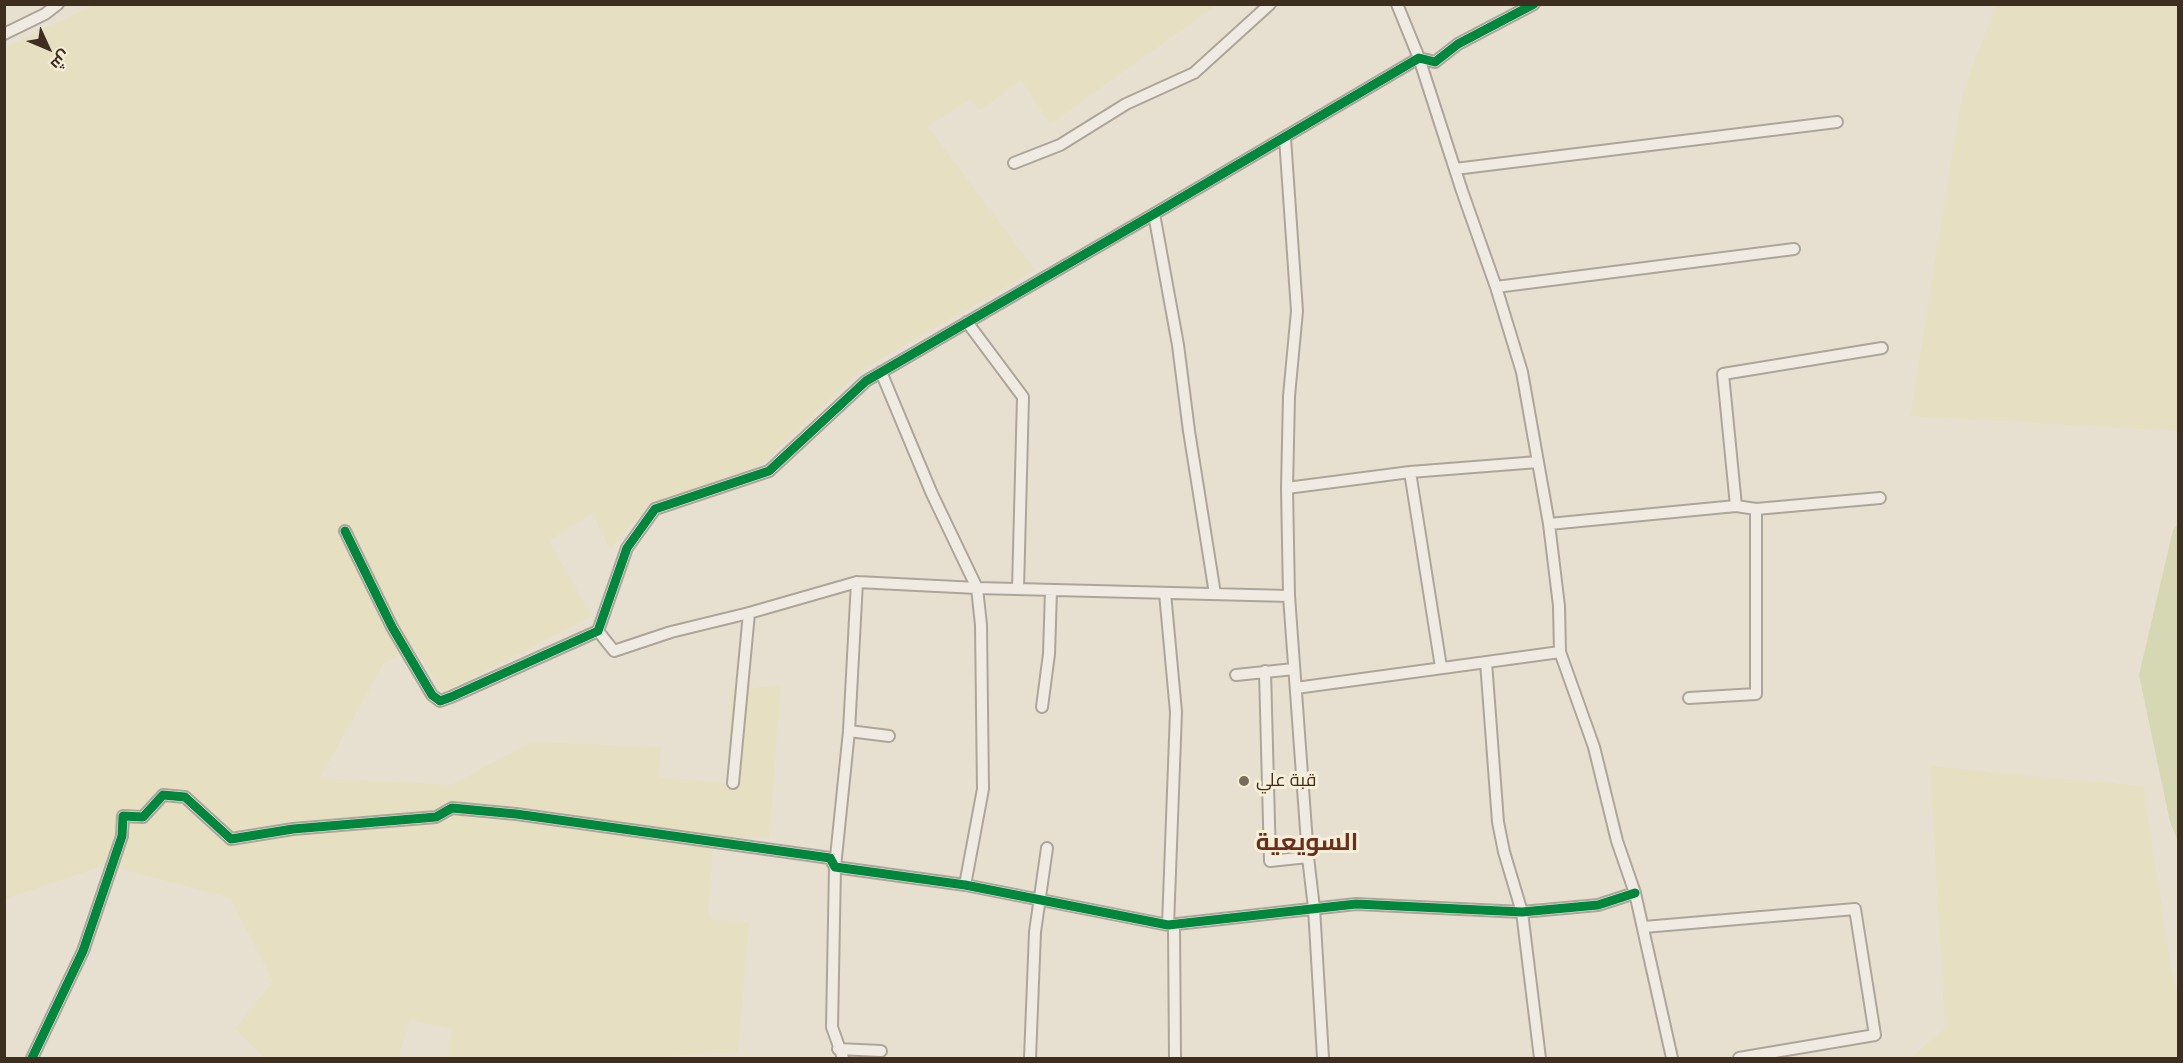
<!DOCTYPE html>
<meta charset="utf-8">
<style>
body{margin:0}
#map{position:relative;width:2183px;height:1063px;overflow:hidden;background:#e7e0d1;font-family:"IBM Plex Serif",Cairo,serif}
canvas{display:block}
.frame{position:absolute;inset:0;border:6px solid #3d2e20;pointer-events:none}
.north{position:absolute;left:18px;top:18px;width:60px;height:60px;-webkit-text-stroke:4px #f7eed8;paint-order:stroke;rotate:134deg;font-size:16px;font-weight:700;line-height:24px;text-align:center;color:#3d2e20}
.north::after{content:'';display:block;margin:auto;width:21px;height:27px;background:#3d2e20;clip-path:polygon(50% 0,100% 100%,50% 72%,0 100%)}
</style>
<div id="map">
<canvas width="2183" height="1063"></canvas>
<div class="frame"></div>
<div class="north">ش</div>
</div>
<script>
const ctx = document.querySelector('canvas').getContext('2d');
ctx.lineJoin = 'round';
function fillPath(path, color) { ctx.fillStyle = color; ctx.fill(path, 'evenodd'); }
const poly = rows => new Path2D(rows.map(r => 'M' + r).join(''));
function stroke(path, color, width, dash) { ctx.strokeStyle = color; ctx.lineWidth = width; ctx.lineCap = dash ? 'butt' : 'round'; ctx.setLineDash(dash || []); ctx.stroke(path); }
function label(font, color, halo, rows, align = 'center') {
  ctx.font = font + ' "IBM Plex Serif",Cairo,serif'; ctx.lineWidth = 6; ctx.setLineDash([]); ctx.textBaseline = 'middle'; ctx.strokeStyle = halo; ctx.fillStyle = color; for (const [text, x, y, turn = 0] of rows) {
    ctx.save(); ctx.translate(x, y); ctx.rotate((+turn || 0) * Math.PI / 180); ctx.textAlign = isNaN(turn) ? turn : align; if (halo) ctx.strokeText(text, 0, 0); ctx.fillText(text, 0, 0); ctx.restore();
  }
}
fillPath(poly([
 [96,4,1217,5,1050,124,1021,80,980,111,970,99,928,127,1035,270,860,371,762,464,649,506,610,549,592,514,549,541,592,616,443,693,414,647,384,663,320,778,451,785,531,742,661,747,659,777,727,783,731,689,781,686,769,838,714,837,708,913,714,920,749,921,738,1052,665,1056,665,1058,448,1058,452,1029,410,1020,398,1058,265,1058,235,1029,273,981,230,898,106,865,5,899,4,48],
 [1996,5,2178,5,2178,431,1910,416,1962,95],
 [1930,766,2143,786,2173,980,2178,992,2178,1058,1911,1058,1945,1027]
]), '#e6dfc2');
fillPath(poly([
 [2178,524,2178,841,2170,822,2139,675,2173,530]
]), '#d6d7b3');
const minor = poly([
 [1397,4,1419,58,1462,191,1496,287,1522,372,1549,524,1559,606,1560,652,1594,747,1617,841,1635,893,1672,1058],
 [4,34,45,14,58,4],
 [1285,138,1297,311,1289,396,1287,488,1289,596,1308,857,1314,908,1323,1058],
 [1014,163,1060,145,1126,104,1194,73,1270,4],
 [1455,169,1837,122],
 [1154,214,1178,345,1189,431,1215,594],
 [1496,287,1794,249],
 [967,322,1023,397,1018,589],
 [881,372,932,494,977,588,981,625,983,789,965,885],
 [1410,472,1441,667],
 [1287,488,1410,472,1538,462],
 [1736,506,1723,374,1882,348],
 [1549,524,1736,506,1756,509,1880,498],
 [345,531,392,627,432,695,440,701,451,697,598,631,627,548,655,509,769,471,866,381,1154,214,1419,58,1435,62,1458,44,1534,4],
 [1165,593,1176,712,1168,925],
 [598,631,614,651,671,632,749,613,857,582,977,588,1289,596],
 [1486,662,1498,822,1504,852,1522,912,1540,1058],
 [1265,671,1270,861,1308,857],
 [1236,675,1294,669],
 [1296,688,1560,652],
 [1689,698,1756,694,1756,509],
 [1042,707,1049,654,1051,590],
 [849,731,889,736],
 [733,783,749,613],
 [1174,925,1175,1058],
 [1644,927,1855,909,1875,1035,1739,1058],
 [838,1049,881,1051],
 [32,1058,83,951,122,836,123,816,143,817,163,795,185,797,231,839,293,829,436,817,452,808,516,814,830,858,835,867,965,885,1168,925,1356,904,1522,912,1598,905,1635,893],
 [843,1058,832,1027,835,867,849,731,857,582],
 [1030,1058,1035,932,1047,848]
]);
stroke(minor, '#ada599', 14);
stroke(minor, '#efebe3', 10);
stroke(poly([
 [345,531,392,627,432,695,440,701,451,697,598,631,627,548,655,509,769,471,866,381,1154,214,1419,58,1435,62,1458,44,1534,4],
 [32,1058,83,951,122,836,123,816,143,817,163,795,185,797,231,839,293,829,436,817,452,808,516,814,830,858,835,867,965,885,1168,925,1356,904,1522,912,1598,905,1635,893]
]), '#00873e', 9);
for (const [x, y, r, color] of [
 [1244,781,6,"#786c5e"]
]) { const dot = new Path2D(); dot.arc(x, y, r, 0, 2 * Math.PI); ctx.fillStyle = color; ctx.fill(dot); stroke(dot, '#f7eed8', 2); }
label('18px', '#3d2e20', '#f7eed8', [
 ["قبة علي",1256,781]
], 'left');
label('bold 24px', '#6b2e1e', '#f7eed8', [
 ["السويعية",1307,843]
]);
</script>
